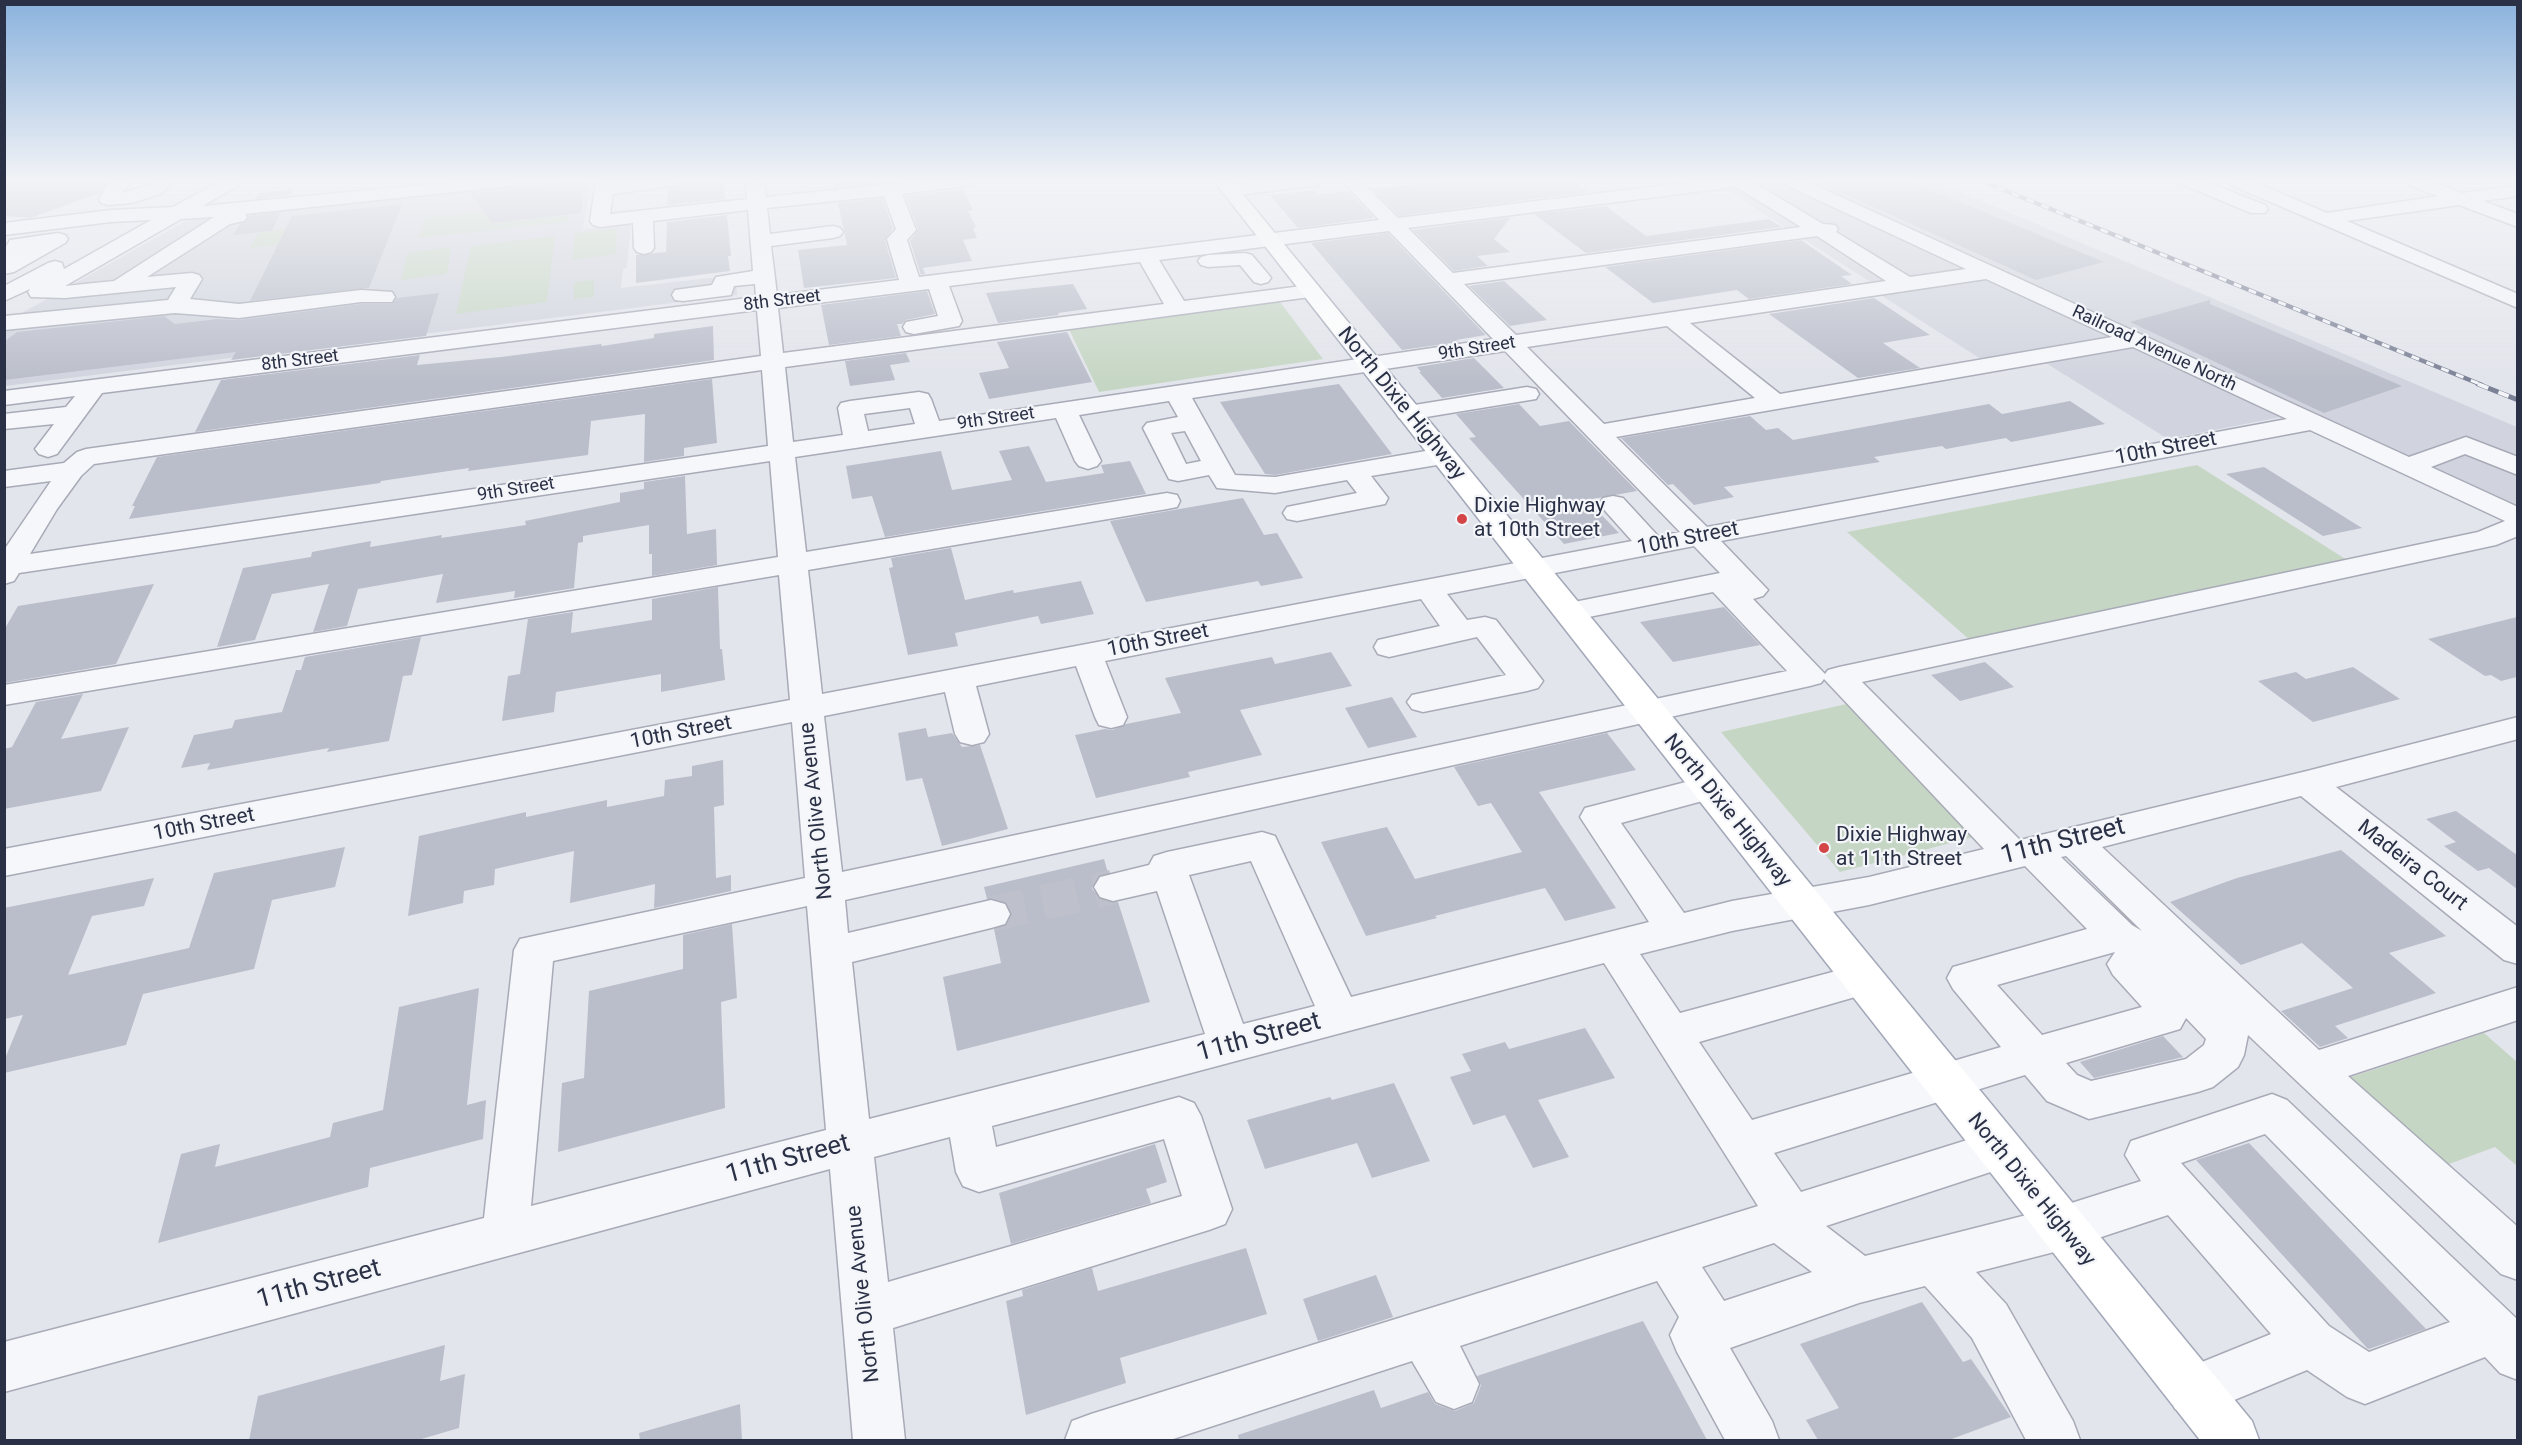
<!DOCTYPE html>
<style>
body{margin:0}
#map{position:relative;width:2522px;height:1445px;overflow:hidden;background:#e3e5ec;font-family:Roboto,sans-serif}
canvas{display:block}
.frame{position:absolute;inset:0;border:6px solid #2a3045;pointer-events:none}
</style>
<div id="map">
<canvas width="2522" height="1445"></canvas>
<div class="frame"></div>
</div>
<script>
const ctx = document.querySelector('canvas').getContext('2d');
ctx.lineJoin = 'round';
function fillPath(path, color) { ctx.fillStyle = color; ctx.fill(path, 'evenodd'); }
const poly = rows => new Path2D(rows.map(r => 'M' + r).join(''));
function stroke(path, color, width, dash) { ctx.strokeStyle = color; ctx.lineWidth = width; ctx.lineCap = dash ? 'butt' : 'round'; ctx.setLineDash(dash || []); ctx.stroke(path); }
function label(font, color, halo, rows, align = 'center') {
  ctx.font = font + ' Roboto,sans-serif'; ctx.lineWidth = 4.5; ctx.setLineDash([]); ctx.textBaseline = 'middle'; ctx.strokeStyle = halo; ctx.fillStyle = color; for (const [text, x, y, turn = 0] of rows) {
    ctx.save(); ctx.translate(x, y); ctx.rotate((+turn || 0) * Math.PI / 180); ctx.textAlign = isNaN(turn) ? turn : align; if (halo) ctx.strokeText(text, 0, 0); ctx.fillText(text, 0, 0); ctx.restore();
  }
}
fillPath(poly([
 [545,181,591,181,583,229,631,224,627,268,623,269,621,288,736,275,737,295,5,386,4,323,191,218],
 [1713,181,1935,181,2517,427,2517,527,2281,417,2168,439,2041,360,1995,368,1879,294,1886,292]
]), '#d1d4de');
fillPath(poly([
 [484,211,493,223,568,215,568,222,418,238,425,218],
 [392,218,386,234,249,248,259,232],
 [617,228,616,254,572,260,575,233],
 [555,236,547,302,456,314,471,246],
 [451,247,447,274,401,280,407,253],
 [594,280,594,297,574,299,574,282],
 [1277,298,1323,359,1099,392,1068,327],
 [2197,465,2347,560,1971,641,1847,532],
 [1851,703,1981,835,1840,872,1721,732],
 [2484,1033,2517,1062,2517,1166,2495,1147,2433,1170,2339,1081]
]), '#c6d6c4');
fillPath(poly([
 [4,181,107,181,100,193,30,218,4,216],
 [585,181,581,213,492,223,470,193],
 [683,181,723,181,725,199,667,205,668,189,678,187],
 [833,181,901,181,835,188],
 [1456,181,1572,181,1588,192,1399,216,1371,188],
 [1816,181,1910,181,2104,262,2036,280],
 [293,189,290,195,255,199,259,193],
 [963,189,973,210,968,211,976,227,973,228,977,238,963,240,972,261,923,268,925,274,921,275,910,241,918,229,905,196],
 [1316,190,1319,194,1348,191,1374,218,1298,228,1270,195],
 [882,198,893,228,885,240,896,278,804,288,798,250,847,245,838,203],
 [402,204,369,288,250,301,292,216],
 [1606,206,1646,236,1769,219,1782,227,1586,253,1534,214],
 [281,212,272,231,233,235,240,224,246,222,249,216],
 [727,215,731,256,728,256,730,271,636,283,636,255,666,252,667,222],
 [1511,217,1494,239,1510,252,1477,256,1488,266,1454,271,1413,230],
 [1388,233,1481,330,1486,335,1456,340,1459,342,1402,350,1311,243],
 [1801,240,1852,275,1841,276,1852,284,1749,299,1737,290,1653,303,1605,267],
 [1504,281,1547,320,1510,326,1469,286],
 [1073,284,1087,309,1058,313,1059,315,998,323,986,293],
 [927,291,935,314,906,320,902,324,897,324,901,336,829,345,821,305],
 [439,293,426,336,231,360,236,352,4,380,4,342,17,332,164,316,175,324,217,319,239,320,361,304,392,304,397,298],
 [1874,298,1930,335,1883,343,1920,368,1858,378,1769,314],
 [2210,300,2210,304,2402,386,2324,413,2130,322],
 [713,326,714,360,195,432,221,380,420,355,417,365,501,357,601,344,602,346,654,338,654,334],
 [1067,332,1092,382,989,399,979,373,1009,368,997,342],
 [906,353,910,362,890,365,895,380,850,386,845,361],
 [1474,358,1504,388,1442,398,1419,372,1421,372,1417,367],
 [712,379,717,443,684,448,684,456,644,462,645,414,591,421,588,455,468,471,469,468,381,481,380,483,129,519,135,506,132,506,157,457],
 [1339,384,1392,454,1275,475,1265,474,1220,402],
 [2070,401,2105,424,2011,442,2006,438,1946,449,1942,446,1874,457,1880,462,1724,487,1734,497,1694,505,1673,484,1668,485,1621,438,1750,416,1766,430,1778,428,1793,440,1989,404,2002,414],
 [1519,404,1540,426,1569,421,1637,491,1587,500,1619,533,1564,544,1469,438,1476,437,1456,414],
 [1029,446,1046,482,1104,473,1101,465,1130,461,1146,494,885,537,872,496,852,499,846,466,941,451,952,490,1012,480,999,451],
 [2264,467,2362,528,2323,536,2226,474],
 [685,476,687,534,716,529,717,565,652,576,652,554,649,554,649,525,583,536,583,542,578,543,574,588,514,598,515,591,436,603,443,574,358,589,347,626,313,632,329,584,272,594,255,640,217,647,243,568,311,557,312,552,371,541,370,547,442,535,441,538,526,525,525,521,620,502,620,493,644,489,644,482],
 [1243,498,1264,535,1277,533,1303,578,1261,586,1258,581,1146,602,1110,521],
 [951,548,965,600,1013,590,1014,593,1081,581,1094,614,1041,624,1038,616,955,633,958,646,908,655,889,568,893,567,891,558],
 [154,584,116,664,4,683,4,630,18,606],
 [718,587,720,649,722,649,725,680,661,692,661,674,556,692,554,712,502,721,508,676,520,674,528,619,573,612,571,633,652,620,652,599],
 [1724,607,1760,645,1673,662,1640,622],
 [2517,617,2517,677,2501,681,2491,675,2485,676,2428,639],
 [421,637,412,675,403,676,389,741,327,752,329,748,207,770,210,763,181,768,194,735,232,728,235,720,282,712,296,670,301,670,305,657],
 [1331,652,1352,686,1240,710,1262,755,1188,772,1190,777,1096,798,1075,735,1105,729,1112,730,1126,724,1181,713,1165,678,1272,657,1275,664],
 [1985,662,2014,687,1960,701,1931,675],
 [2353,667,2400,699,2313,722,2258,681,2296,672,2306,679],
 [83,694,61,739,129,727,101,791,4,809,4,749,12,747,36,702],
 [1392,697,1417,737,1368,748,1345,708],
 [926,728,928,737,952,733,962,747,980,745,1008,829,942,846,922,778,906,781,898,733],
 [1607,733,1636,770,1539,792,1616,908,1565,921,1545,888,1435,916,1437,918,1366,936,1321,842,1387,827,1415,879,1522,852,1491,803,1478,806,1454,767],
 [723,760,724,805,714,807,716,878,731,875,731,891,654,908,655,884,570,903,574,851,495,869,494,885,464,891,463,903,408,916,419,836,526,812,526,817,607,800,607,807,664,796,665,780,692,776,692,766],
 [2456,811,2517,855,2517,889,2489,868,2478,871,2444,846,2456,842,2426,819],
 [345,847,335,887,272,900,254,969,143,994,126,1045,4,1073,4,1061,23,1015,4,1019,4,908,154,878,144,906,92,916,68,975,189,948,214,873],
 [2341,850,2446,936,2389,953,2436,993,2335,1026,2348,1038,2320,1047,2281,1011,2353,988,2302,943,2241,965,2170,902,2237,878],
 [1104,859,1108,873,1098,876,1092,888,1099,899,1118,902,1150,1002,957,1051,943,977,1001,963,994,929,1006,926,1012,915,1006,902,987,899,984,887],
 [732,924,737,998,721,1002,725,1108,558,1152,562,1083,584,1078,589,991,683,969,683,935],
 [479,988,467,1105,486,1100,483,1139,370,1168,368,1187,158,1243,181,1154,220,1144,215,1167,330,1137,333,1123,383,1110,399,1007],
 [1585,1028,1615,1078,1538,1100,1569,1157,1533,1168,1505,1115,1473,1125,1450,1077,1471,1071,1462,1054,1505,1042,1509,1049],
 [2163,1036,2183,1057,2094,1078,2080,1062],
 [1394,1083,1430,1161,1372,1178,1357,1143,1265,1169,1247,1120,1330,1097,1332,1100],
 [2249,1143,2426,1329,2369,1349,2367,1348,2196,1160],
 [1155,1144,1167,1182,1146,1189,1151,1203,1011,1244,999,1193],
 [1246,1248,1267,1314,1120,1358,1126,1383,1026,1415,1006,1301,1023,1296,1022,1290,1092,1268,1098,1291],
 [1376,1275,1393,1317,1318,1341,1303,1299],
 [1922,1302,1963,1362,1971,1359,2011,1417,1949,1440,1818,1440,1806,1420,1839,1408,1800,1344],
 [1643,1321,1707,1440,1239,1440,1238,1435,1374,1390,1381,1408,1428,1392,1435,1404,1455,1411,1474,1403,1481,1385,1477,1376],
 [445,1345,440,1381,465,1374,459,1428,418,1440,249,1440,258,1396],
 [740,1404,742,1440,640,1440,639,1433]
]), '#babeca');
stroke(poly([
 [672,181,676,181]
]), '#bec1cb', 21, [21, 10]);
stroke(poly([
 [991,914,1113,887]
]), '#bec1cb', 35, [35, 18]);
const minor = poly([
 [109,181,132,181,121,193,146,186,154,181,172,181,172,184,160,194,132,203,108,205,101,203,99,199,109,181],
 [220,181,242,181,239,185,203,206,461,181,520,181,517,185,511,186,245,214,247,217,244,221,230,224,147,277,192,273,199,275,202,279,190,299,239,304,361,290,392,292,395,297,392,302,361,302,239,318,175,313,4,330,4,316,168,300,176,287,65,298,31,297,28,292,30,289,4,301,4,286,48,263,55,261,62,263,64,269,151,220,111,222,4,235,4,223,111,210,173,207,220,181],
 [214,217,114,281,65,286,181,219,214,217],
 [596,181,681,181,678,185,672,186,613,194,610,214,747,199,746,181,764,181,766,197,919,181,975,181,972,185,966,186,902,194,916,230,907,240,919,277,1379,220,1342,181,1361,181,1398,218,1698,181,1751,181,1823,224,1835,225,1838,229,1836,232,1910,277,1966,269,1786,185,1783,181,1806,181,2409,457,2466,437,2518,457,2518,475,2465,454,2431,467,2518,507,2518,536,2496,545,1862,682,2020,840,2307,771,2518,717,2518,739,2336,787,2518,927,2518,964,2504,960,2301,796,2102,847,2319,1050,2518,987,2518,1020,2348,1076,2518,1227,2518,1280,2501,1274,2248,1035,2244,1055,2238,1067,2213,1087,2198,1092,2089,1119,2047,1101,2025,1075,1774,1153,1801,1192,1999,1130,2015,1136,2021,1150,2015,1164,1826,1226,1865,1256,2062,1206,2141,1181,2125,1155,2131,1141,2272,1094,2287,1100,2518,1320,2518,1380,2500,1373,2485,1357,2365,1404,2347,1397,2307,1370,2193,1417,2175,1409,2167,1391,2175,1373,2271,1334,2168,1215,2062,1250,1976,1272,2006,1304,2073,1421,2080,1440,2026,1440,1972,1338,1925,1286,1859,1303,1730,1348,1772,1421,1779,1440,1725,1440,1677,1352,1670,1335,1679,1317,1657,1281,1460,1346,1479,1384,1472,1402,1454,1409,1436,1402,1412,1361,1170,1440,1065,1440,1072,1421,1091,1414,1758,1206,1604,963,992,1126,996,1147,1179,1097,1194,1103,1201,1116,1232,1209,1225,1224,1209,1230,893,1328,905,1440,853,1440,830,1169,4,1392,4,1342,484,1218,514,950,520,939,805,878,792,722,4,876,4,849,790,700,779,575,4,705,4,685,778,557,770,461,19,573,14,581,4,584,4,550,51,481,4,487,4,471,64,463,77,452,86,449,761,356,757,310,102,393,57,454,48,457,39,454,35,449,54,424,4,429,4,414,66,407,75,396,4,405,4,391,756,297,755,284,734,286,731,295,683,301,675,300,672,295,675,290,712,285,716,277,753,271,748,210,653,221,654,248,651,252,644,254,637,252,634,248,633,223,600,227,593,225,590,221,596,181],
 [1736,187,1801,227,1453,273,1408,228,1736,187],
 [884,196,896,229,887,239,899,280,777,295,771,246,833,238,840,236,843,232,840,228,833,226,770,234,767,208,884,196],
 [1389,231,1493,339,939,421,931,399,928,394,919,392,850,401,841,403,838,408,843,435,793,442,785,367,1310,297,1318,296,1321,291,1318,286,1310,285,1184,301,1159,260,1389,231],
 [1817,236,1886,281,1516,335,1464,284,1817,236],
 [1140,262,1164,304,783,353,778,308,929,289,938,316,906,322,903,327,906,332,914,334,959,326,962,321,949,286,1140,262],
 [1986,279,2112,337,1780,394,1690,323,1986,279],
 [1667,326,1755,398,1604,424,1527,347,1667,326],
 [2133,347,2287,419,1707,527,1616,437,2133,347],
 [1505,351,1680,532,1658,536,1623,498,1613,496,1603,498,1599,504,1632,541,822,694,808,570,1167,509,1177,507,1180,501,1177,495,1167,493,806,552,795,457,1056,418,1075,461,1079,466,1088,469,1097,466,1101,461,1079,415,1169,401,1178,417,1147,423,1143,428,1169,479,1178,481,1209,475,1217,488,1275,493,1347,480,1357,493,1287,507,1283,513,1287,519,1297,521,1385,504,1388,498,1371,476,1443,464,1452,461,1456,456,1452,451,1443,448,1275,477,1235,475,1192,398,1505,351],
 [762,370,768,446,30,554,57,509,81,476,94,464,762,370],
 [910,408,915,424,868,431,864,414,910,408],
 [2310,430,2505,521,2478,532,1839,667,1828,670,1825,674,1753,599,1763,596,1768,590,1721,541,2310,430],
 [1185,431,1201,461,1186,464,1171,433,1185,431],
 [1694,546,1720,573,1569,603,1558,606,1554,612,1558,618,1569,621,1713,592,1787,671,842,872,824,716,945,692,955,734,960,742,972,745,984,742,989,734,976,686,1076,666,1095,717,1099,725,1111,728,1123,725,1127,717,1105,661,1421,599,1440,626,1378,640,1374,647,1378,654,1389,657,1477,637,1506,675,1412,695,1407,702,1412,709,1423,712,1527,691,1538,688,1543,681,1496,620,1485,617,1467,620,1447,594,1694,546],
 [1824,679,1984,849,1869,877,1732,901,1684,913,1621,823,1721,796,1726,788,1721,780,1709,776,1585,808,1580,817,1649,922,1351,997,1275,836,1262,832,1167,852,1154,856,1149,865,1100,877,1094,887,1100,897,1113,901,1157,891,1205,1034,869,1119,852,962,991,928,1005,924,1010,914,1005,904,991,900,848,933,845,900,1810,686,1821,683,1824,679],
 [2066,856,2142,931,2132,925,2061,857,2066,856],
 [1251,861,1315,1006,1243,1024,1189,875,1251,861],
 [2025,866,2087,929,1953,967,1947,978,1953,989,2001,1047,1752,1120,1699,1042,1876,991,1882,980,1876,969,1862,964,1680,1013,1640,954,1732,931,1869,905,2025,866],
 [807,906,826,1130,531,1206,553,961,807,906],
 [2115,952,2107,964,2113,975,2142,1007,2042,1035,1997,985,2115,952],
 [2186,1018,2206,1039,2204,1045,2186,1059,2091,1081,2077,1075,2066,1063,2180,1029,2186,1018],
 [2265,1134,2450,1322,2369,1352,2329,1326,2181,1163,2265,1134],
 [950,1137,956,1172,963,1186,979,1192,1164,1139,1182,1196,888,1282,874,1157,950,1137],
 [1774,1243,1812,1272,1724,1301,1702,1267,1774,1243],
 [1265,181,1321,181,1318,185,1312,186,1230,196,1223,194,1221,190,1223,186,1230,184,1265,181],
 [2181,181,2205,181,2265,205,2268,209,2265,213,2251,213,2184,185,2181,181],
 [2228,181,2252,181,2327,213,2438,196,2409,185,2406,181,2431,181,2462,193,2518,185,2518,196,2483,201,2518,214,2518,227,2459,205,2347,221,2518,294,2518,308,2231,185,2228,181],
 [58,233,65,235,68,239,65,243,14,272,4,274,4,250,10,240,58,233],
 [1245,253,1252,255,1268,274,1271,278,1268,282,1261,284,1254,282,1240,265,1208,267,1201,265,1198,261,1201,257,1208,255,1245,253],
 [1527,387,1536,389,1539,394,1536,399,1408,420,1399,418,1396,413,1399,408,1408,406,1527,387]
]);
const major = poly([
 [1214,181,1232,181,2252,1421,2259,1440,2200,1440,1214,181]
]);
stroke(minor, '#a8abb7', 3);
stroke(major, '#a2a8b8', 3);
fillPath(minor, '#f6f7fa');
fillPath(major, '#fff');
const railFar1 = poly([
 [1982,181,2482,385]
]);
const rail = poly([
 [2478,384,2518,400]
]);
stroke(railFar1, '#7c8296', 4.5);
stroke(rail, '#7c8296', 5);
stroke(railFar1, '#f3f5f9', 3, [8]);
stroke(rail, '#f3f5f9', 4, [11]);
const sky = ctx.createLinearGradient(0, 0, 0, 383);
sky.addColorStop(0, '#8ab2dd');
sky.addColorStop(0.47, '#f2f3f6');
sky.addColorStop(1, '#f2f3f600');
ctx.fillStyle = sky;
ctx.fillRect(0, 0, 2522, 383);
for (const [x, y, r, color] of [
 [1462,519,6,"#d44547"],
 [1824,848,6,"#d44547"]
]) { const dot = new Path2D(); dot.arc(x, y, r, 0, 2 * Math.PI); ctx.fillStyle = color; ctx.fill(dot); stroke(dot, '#f3f5f9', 2); }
label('18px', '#2a3045', '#f3f5f9', [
 ["8th Street",782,301,-7],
 ["9th Street",1477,349,-9],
 ["Railroad Avenue North",2154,349,25],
 ["8th Street",300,361,-7],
 ["9th Street",996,419,-8],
 ["9th Street",516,490,-9]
]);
label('21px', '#2a3045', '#f3f5f9', [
 ["North Dixie Highway",1401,404,51],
 ["10th Street",2166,449,-11],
 ["10th Street",1688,539,-11],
 ["10th Street",1158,641,-11],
 ["10th Street",681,733,-11],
 ["North Olive Avenue",817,811,-96],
 ["North Dixie Highway",1727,811,51],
 ["10th Street",204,825,-11],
 ["Madeira Court",2412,866,38],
 ["North Dixie Highway",2031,1190,51],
 ["North Olive Avenue",864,1294,-96]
]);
label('21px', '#2a3045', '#f3f5f9', [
 ["Dixie Highway",1474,507],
 ["at 10th Street",1474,531],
 ["Dixie Highway",1836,836],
 ["at 11th Street",1836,860]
], 'left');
label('26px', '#2a3045', '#f3f5f9', [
 ["11th Street",2063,842,-14],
 ["11th Street",1259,1038,-15],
 ["11th Street",788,1160,-15],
 ["11th Street",319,1285,-15]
]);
</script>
